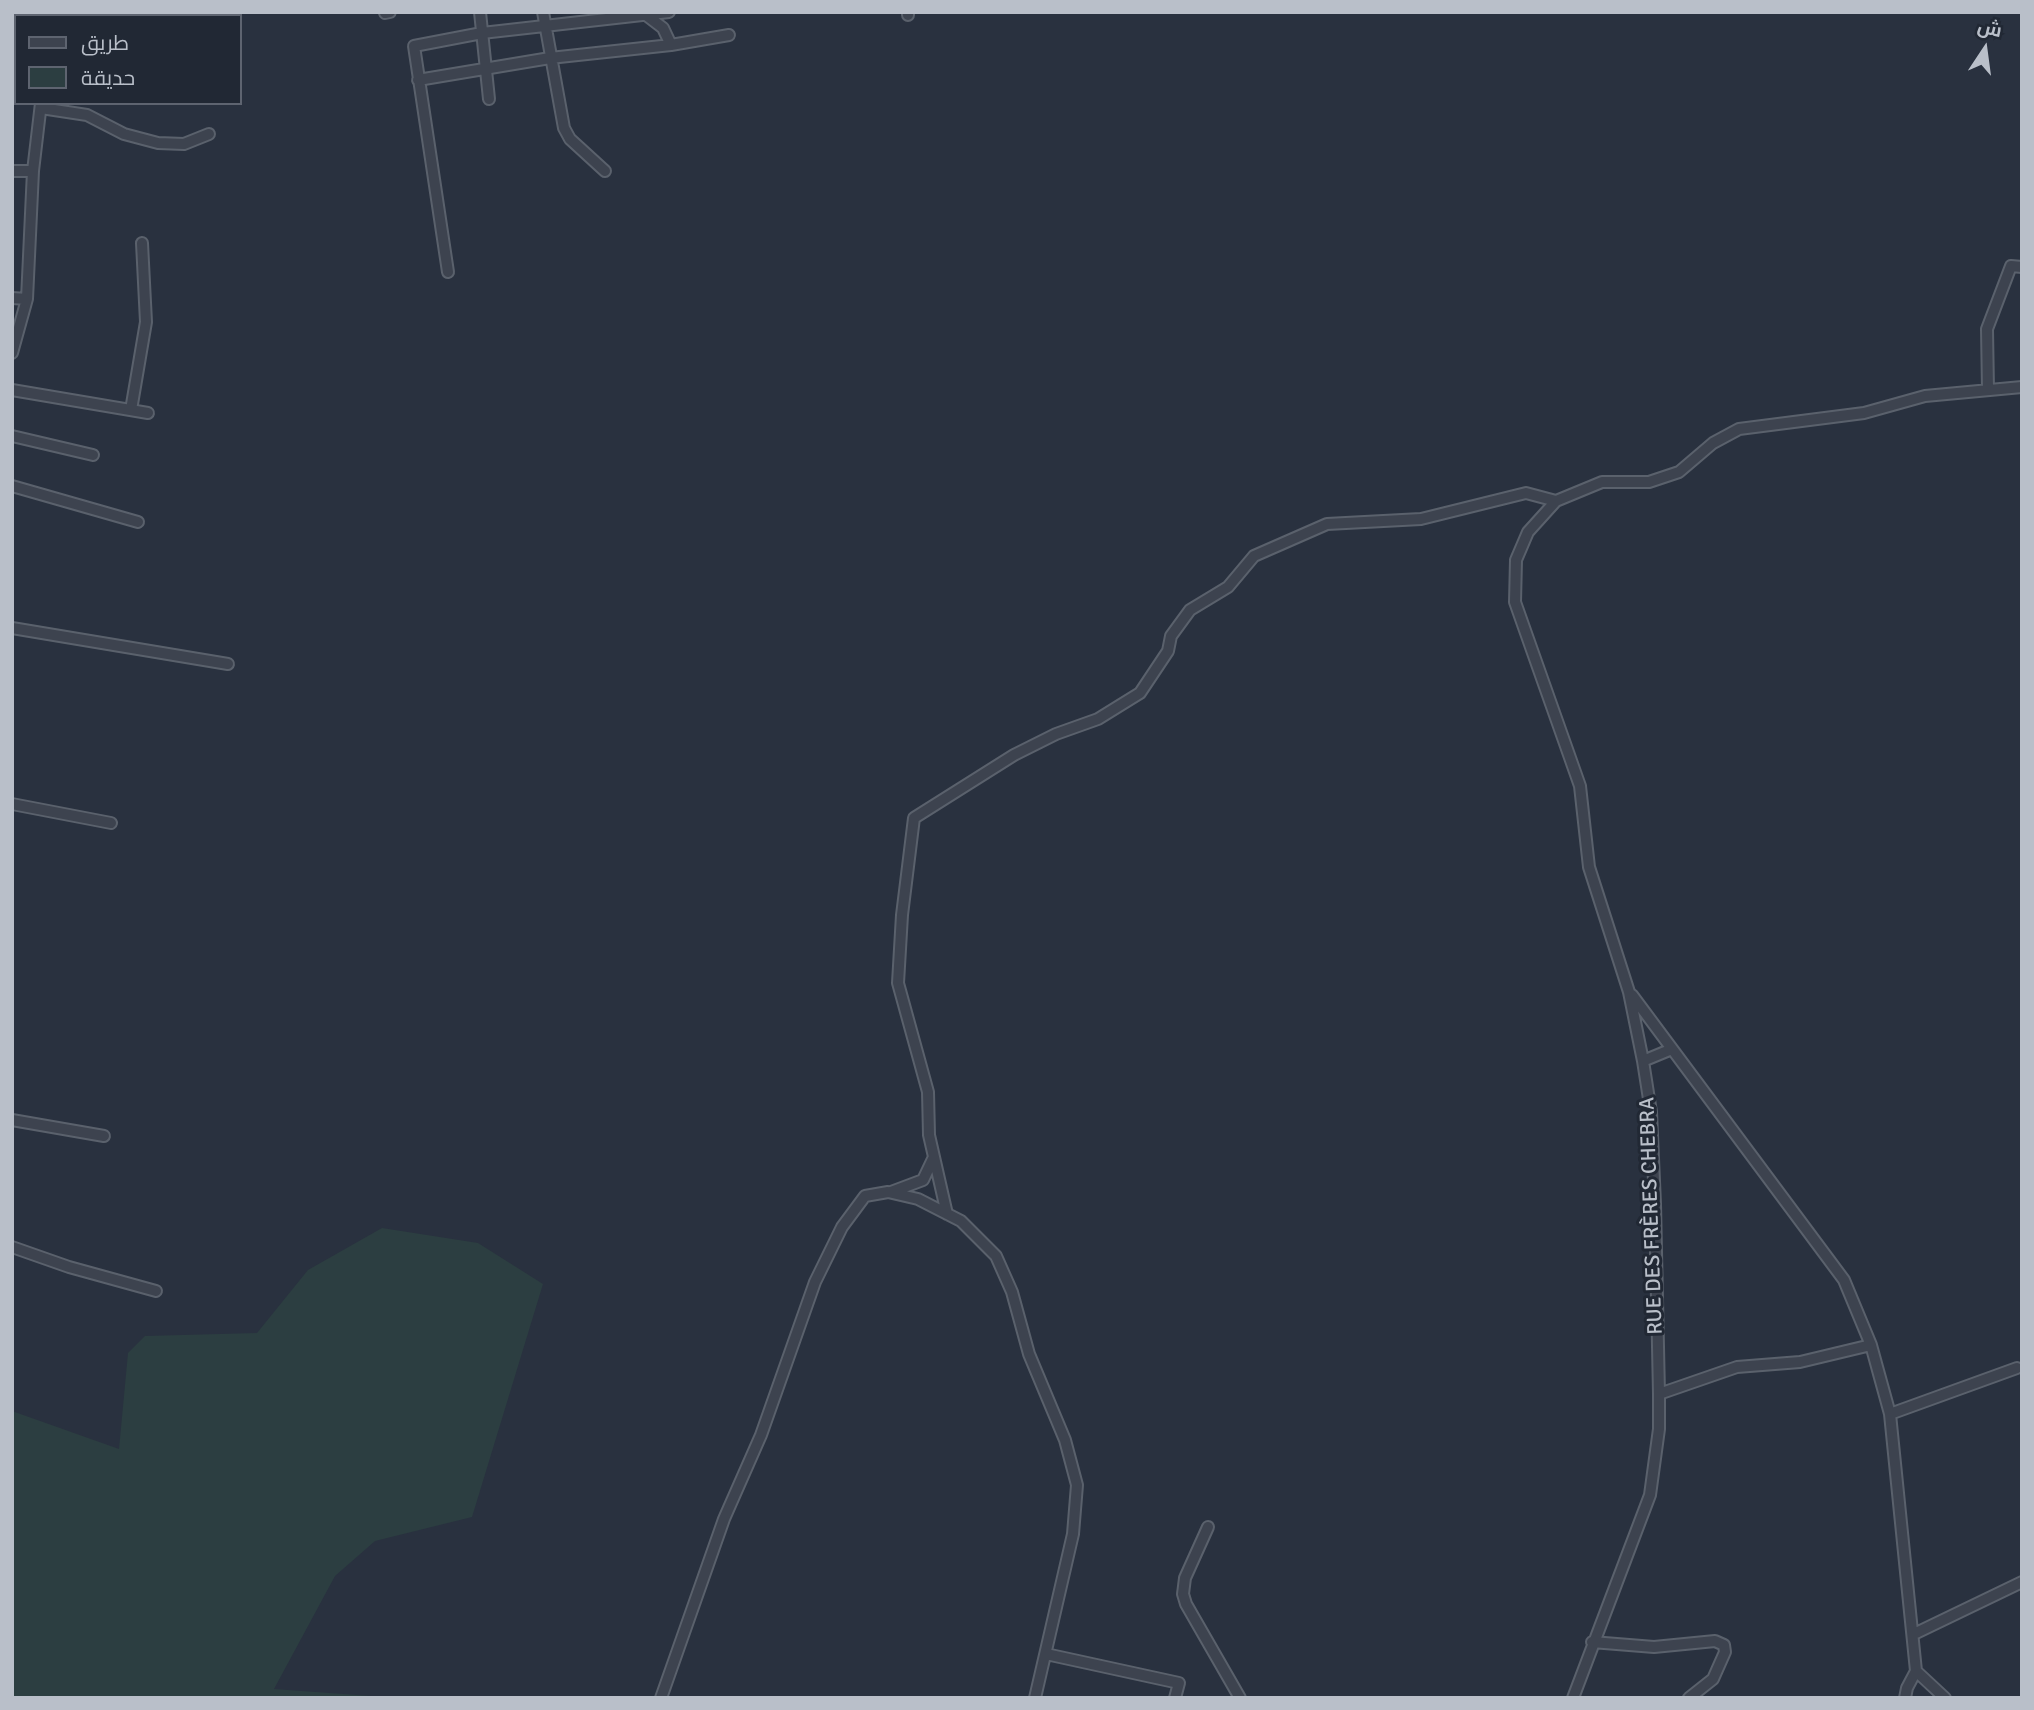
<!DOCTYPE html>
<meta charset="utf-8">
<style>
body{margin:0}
#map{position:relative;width:2034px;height:1710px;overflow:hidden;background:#29313f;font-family:Signika,Cairo,sans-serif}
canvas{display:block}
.frame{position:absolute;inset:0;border:14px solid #b9bfc9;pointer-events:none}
.legend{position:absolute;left:14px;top:14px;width:228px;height:91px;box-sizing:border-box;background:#212834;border:2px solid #5e6470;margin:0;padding:9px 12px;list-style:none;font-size:21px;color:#b9bfc9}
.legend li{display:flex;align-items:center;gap:14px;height:35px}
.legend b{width:35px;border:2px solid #5e6470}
.north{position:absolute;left:1950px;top:14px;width:70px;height:70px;-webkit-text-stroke:5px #212834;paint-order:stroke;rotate:13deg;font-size:19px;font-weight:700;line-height:28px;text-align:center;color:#b9bfc9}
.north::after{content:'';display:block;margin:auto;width:24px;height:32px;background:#b9bfc9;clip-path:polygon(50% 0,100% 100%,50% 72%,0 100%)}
</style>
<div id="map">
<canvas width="2034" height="1710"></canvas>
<div class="frame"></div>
<ul class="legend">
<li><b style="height:9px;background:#3d434f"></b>طريق</li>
<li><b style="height:19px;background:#2c3e41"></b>حديقة</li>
</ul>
<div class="north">ش</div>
</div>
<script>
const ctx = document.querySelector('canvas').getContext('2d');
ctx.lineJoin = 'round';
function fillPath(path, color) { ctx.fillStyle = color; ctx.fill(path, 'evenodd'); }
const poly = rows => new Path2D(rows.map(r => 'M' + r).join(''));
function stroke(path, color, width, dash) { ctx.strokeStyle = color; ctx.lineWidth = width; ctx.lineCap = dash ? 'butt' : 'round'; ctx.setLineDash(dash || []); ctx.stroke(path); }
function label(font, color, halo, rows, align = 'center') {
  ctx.font = font + ' Signika,sans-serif'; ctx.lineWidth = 6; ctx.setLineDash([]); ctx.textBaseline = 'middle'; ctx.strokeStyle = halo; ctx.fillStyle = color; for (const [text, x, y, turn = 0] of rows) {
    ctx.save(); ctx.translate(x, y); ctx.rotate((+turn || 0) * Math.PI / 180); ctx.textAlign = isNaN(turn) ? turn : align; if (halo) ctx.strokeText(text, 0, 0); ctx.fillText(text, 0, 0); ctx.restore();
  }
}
fillPath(poly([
 [382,1228,478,1243,543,1284,472,1517,375,1541,335,1576,274,1689,399,1698,12,1698,12,1411,119,1449,128,1353,145,1336,257,1333,308,1270]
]), '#2c3e41');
const minor = poly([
 [47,12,47,16],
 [480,12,489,99],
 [543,12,564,128,570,139,605,171],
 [908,12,908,15],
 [385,13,390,12],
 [646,15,663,28,671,45],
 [12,53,16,53],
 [418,80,550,58,671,45,729,35],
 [41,108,87,115,124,134,158,143,184,144,209,134],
 [12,171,33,171],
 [448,272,414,46,482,33,669,12],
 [12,298,27,299],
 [12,353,27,299,33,171,41,103],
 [12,390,148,413],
 [1988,390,1987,329,2011,266,2022,267],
 [131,410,146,322,142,243],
 [12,436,93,455],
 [12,486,138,522],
 [1556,501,1528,532,1516,560,1515,602,1580,786,1589,867,1629,992,1643,1061,1651,1112,1655,1204,1659,1394,1659,1429,1650,1495,1573,1698],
 [12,628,228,664],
 [12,804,111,823],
 [1632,995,1844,1280,1871,1345,1890,1414,1916,1671,1945,1698],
 [1643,1061,1672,1049],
 [12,1120,104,1136],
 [891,1192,923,1180,933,1159],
 [947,1214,929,1135,928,1092,898,983,902,915,914,818,1014,755,1056,734,1098,719,1140,693,1168,651,1171,636,1190,610,1228,587,1254,556,1327,524,1421,519,1526,493,1556,501,1602,482,1649,482,1679,472,1713,443,1739,429,1864,413,1925,396,2022,387],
 [12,1247,69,1267,156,1291],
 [1659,1394,1737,1367,1800,1362,1871,1345],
 [1890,1414,2017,1368],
 [1208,1527,1185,1578,1183,1594,1186,1604,1240,1698],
 [1914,1634,2022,1582],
 [1592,1642,1654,1647,1715,1641,1724,1645,1725,1652,1713,1679,1689,1698],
 [1046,1654,1179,1683,1175,1698],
 [661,1698,724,1519,761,1435,815,1282,842,1227,865,1196,888,1192,918,1199,961,1221,996,1256,1012,1292,1029,1354,1065,1440,1077,1485,1073,1534,1035,1698],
 [1905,1698,1907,1688,1916,1671]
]);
stroke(minor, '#5a616c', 14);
stroke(minor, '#3d434f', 10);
label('21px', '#b9bfc9', '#212834', [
 ["RUE DES FRÈRES CHEBRA",1652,1216,-92]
]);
</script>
